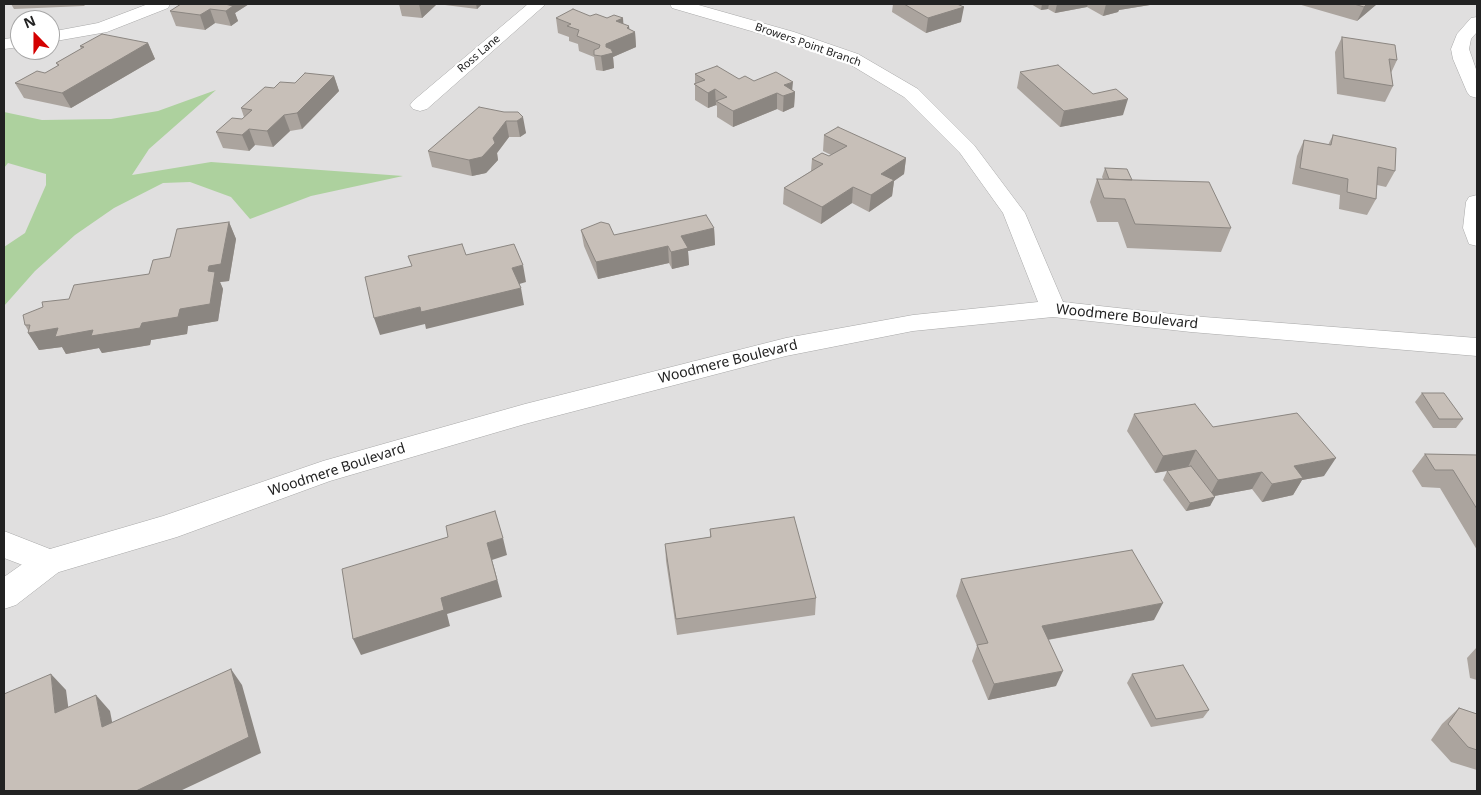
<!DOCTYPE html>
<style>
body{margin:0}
#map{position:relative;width:1481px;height:795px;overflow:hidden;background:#f2efe9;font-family:"Noto Sans",sans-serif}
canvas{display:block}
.frame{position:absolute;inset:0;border:5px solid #222;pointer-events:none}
.north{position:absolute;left:10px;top:10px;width:50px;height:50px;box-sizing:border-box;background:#fff;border:1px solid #a7a7a7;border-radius:50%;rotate:338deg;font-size:14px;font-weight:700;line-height:20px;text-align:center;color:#222}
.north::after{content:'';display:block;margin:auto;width:18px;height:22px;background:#d40000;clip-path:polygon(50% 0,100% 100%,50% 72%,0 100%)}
</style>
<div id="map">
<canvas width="1481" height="795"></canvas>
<div class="frame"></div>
<div class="north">N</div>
</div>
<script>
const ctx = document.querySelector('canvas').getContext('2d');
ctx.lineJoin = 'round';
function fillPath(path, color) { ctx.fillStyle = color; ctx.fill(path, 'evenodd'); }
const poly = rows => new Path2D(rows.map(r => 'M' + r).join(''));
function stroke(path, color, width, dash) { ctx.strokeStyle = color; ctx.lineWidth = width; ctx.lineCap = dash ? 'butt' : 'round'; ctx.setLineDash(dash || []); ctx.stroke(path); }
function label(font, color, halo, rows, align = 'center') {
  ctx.font = font + ' "Noto Sans",sans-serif'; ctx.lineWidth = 4.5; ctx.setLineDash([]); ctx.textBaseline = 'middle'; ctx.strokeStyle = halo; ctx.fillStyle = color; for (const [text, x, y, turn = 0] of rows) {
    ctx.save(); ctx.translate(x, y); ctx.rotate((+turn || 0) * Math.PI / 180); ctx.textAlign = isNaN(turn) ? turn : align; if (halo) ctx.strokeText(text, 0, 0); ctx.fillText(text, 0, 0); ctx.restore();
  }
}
fillPath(poly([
 [4,4,1477,4,1477,791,4,791],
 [20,20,50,20,50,50,20,50]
]), '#e0dfdf');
fillPath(poly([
 [216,90,149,149,132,175,211,162,403,176,311,196,250,219,231,197,190,182,163,183,114,208,75,235,35,271,4,306,4,247,25,233,46,185,46,174,8,163,4,168,4,112,42,120,111,119,158,111]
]), '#add19e');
const minor = poly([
 [148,4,170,4,168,8,107,32,50,42,50,32,98,23,148,4],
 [528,4,546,4,427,109,420,111,413,109,410,105,413,101,528,4],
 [1477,17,1477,32,1471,39,1469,49,1477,72,1477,98,1470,96,1467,92,1453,59,1451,49,1457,34,1471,18,1477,17],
 [20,37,20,47,4,49,4,39,20,37],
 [1477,195,1477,246,1469,244,1463,228,1466,202,1469,197,1477,195],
 [49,549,60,553,65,562,60,571,16,605,4,609,4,577,38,553,49,549]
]);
const tertiary = poly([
 [670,4,695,4,794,32,858,54,918,89,974,145,1025,213,1063,302,1191,316,1477,338,1477,356,1191,332,1053,317,913,331,786,356,525,424,330,481,177,537,49,575,4,558,4,531,50,549,163,516,323,461,525,404,786,338,913,315,1038,302,1003,213,960,153,904,97,846,62,782,40,672,8,670,4]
]);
stroke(minor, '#a9a9a9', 1);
stroke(tertiary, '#a9a9a9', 1);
fillPath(minor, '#fff');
fillPath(tertiary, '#fff');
fillPath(poly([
 [11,4,86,4,84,6,14,9],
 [249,4,235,13,238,21,231,26,215,23,205,30,176,26,170,11],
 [399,4,482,4,477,9,437,4,422,18,402,16],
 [893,4,958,4,961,22,926,33,892,12],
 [1031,4,1156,4,1119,10,1118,12,1103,16,1087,7,1055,13,1048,9,1041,10],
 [1298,4,1377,4,1357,21],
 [590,16,607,18,623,18,623,24,629,29,635,32,636,47,613,57,614,68,603,71,596,70,594,57,579,51,578,44,569,41,569,37,558,33,556,18],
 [1342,37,1397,60,1391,73,1393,86,1385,102,1337,94,1335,52],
 [148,43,155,59,71,108,24,98,15,83,45,73,58,66,56,63,81,49,80,46],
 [1020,72,1093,94,1123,115,1060,127,1017,88],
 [695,74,739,79,754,81,793,90,795,92,794,107,783,112,777,109,733,127,717,117,717,106,716,105,708,108,695,100],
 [334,76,339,91,302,129,290,131,273,147,255,145,249,151,223,148,216,132,242,119,244,117,241,108,295,83],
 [504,112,518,112,526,133,520,137,509,137,497,153,498,160,486,173,472,176,432,167,428,151],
 [824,135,906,158,904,174,894,181,892,196,869,212,852,203,821,224,783,204,784,188,811,171,812,159,829,156,831,155,823,151],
 [1333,135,1395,171,1386,187,1377,185,1376,199,1367,215,1339,209,1340,195,1292,184,1297,156,1304,140,1328,145],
 [1105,168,1132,180,1231,228,1221,252,1127,248,1118,222,1097,222,1090,202,1097,179,1103,179,1102,177],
 [229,222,236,239,229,281,220,282,223,289,218,321,188,326,187,334,151,340,150,345,102,353,99,348,66,354,62,347,39,350,25,325,69,299,149,274,170,257],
 [714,228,715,245,688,251,689,265,672,269,669,263,598,279,584,246,581,230,614,235],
 [1422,393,1463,419,1456,428,1433,428,1415,402],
 [1134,414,1213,427,1324,476,1302,480,1293,495,1262,502,1252,489,1214,496,1210,506,1186,511,1163,480,1167,471,1155,473,1127,431],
 [1425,454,1477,455,1477,550,1440,488,1422,487,1412,471],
 [710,529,816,598,815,615,677,635,666,561,665,544,710,537],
 [961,579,1154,620,1048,640,1056,686,988,700,972,661,977,646,956,596],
 [1477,647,1477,680,1470,678,1467,658],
 [1132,674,1209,710,1203,718,1151,727,1127,683],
 [1459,708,1477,714,1477,770,1451,762,1431,740,1442,724]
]), '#aba49e');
fillPath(poly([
 [223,4,249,4,235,13,238,21,231,26],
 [419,4,437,4,422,18],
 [476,4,482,4,477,9],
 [948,4,958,4,958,6,964,7,961,22,926,33,928,18],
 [1042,4,1049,4,1048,9,1041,10],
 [1057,4,1088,4,1087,7,1055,13],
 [1106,4,1156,4,1119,10,1118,12,1103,16],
 [1367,4,1377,4,1357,21,1364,7],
 [210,9,215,23,205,30,200,15],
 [623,18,624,33,616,21],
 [629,26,630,34,635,32,636,47,613,57,614,68,603,71,601,56,606,44],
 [148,43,155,59,71,108,62,93],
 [334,76,339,91,302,129,297,113],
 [793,82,792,92,795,92,794,107,783,112,784,85],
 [715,89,716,105,708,108,708,93],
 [777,93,777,109,733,127,733,111],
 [1128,99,1123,115,1060,127,1064,111],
 [284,115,290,131,273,147,267,131],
 [523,117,526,133,520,137,517,121],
 [506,121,509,137,497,153,498,160,486,173,472,176,469,160,493,138],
 [249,129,255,145,249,151,242,135],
 [906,158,904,174,894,181,892,196,869,212,871,195,881,174],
 [853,187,852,203,821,224,822,207],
 [229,222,236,239,229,281,220,282,223,289,218,321,188,326,187,334,151,340,150,345,102,353,99,348,66,354,62,347,39,350,28,333,58,328,93,330,142,323,180,309,209,266],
 [714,228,715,245,688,251,689,265,672,269,671,252,681,236],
 [668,246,669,263,598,279,596,262],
 [523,265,526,282,516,285,512,268],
 [521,288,524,305,426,329,425,324,380,335,374,318,420,307],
 [1196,450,1188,467,1155,473,1163,456],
 [1336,458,1324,476,1302,480,1293,495,1262,502,1272,484,1294,466],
 [1262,472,1252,489,1209,497,1218,480],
 [1215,497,1210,506,1186,511,1190,503],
 [503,538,507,555,492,560,502,597,447,614,450,626,361,655,353,639,487,543],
 [1163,603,1154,620,1035,642,1042,626],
 [231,669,242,685,261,753,180,791,136,791],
 [1063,671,1056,686,988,700,994,684],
 [51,674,66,690,71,728,55,713],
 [96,695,110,711,116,742,102,727]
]), '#8b8681');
const building = poly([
 [181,4,225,4,233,6,226,11,210,9,200,15,170,11,181,4],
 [904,4,957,4,964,7,928,18,904,4],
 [1354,4,1367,4,1364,7,1354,4],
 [573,9,590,16,596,14,607,18,614,15,623,18,616,21,629,26,627,28,635,32,606,44,606,47,611,49,613,53,601,56,594,55,594,50,599,48,600,45,577,36,579,30,567,26,571,24,556,18,573,9],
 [102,34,148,43,62,93,15,83,37,71,45,73,59,65,56,63,84,47,80,46,102,34],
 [1342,37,1395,45,1397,60,1389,59,1393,86,1344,78,1342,37],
 [1058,65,1093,94,1116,89,1128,99,1064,111,1020,72,1058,65],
 [717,66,739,79,745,76,754,81,776,72,793,82,784,85,795,92,783,96,777,93,733,111,716,101,727,97,715,89,708,93,694,84,705,80,695,74,717,66],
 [305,73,334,76,297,113,284,115,267,131,249,129,242,135,216,132,232,118,242,119,252,110,241,108,265,87,274,88,280,82,295,83,305,73],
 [479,107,504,112,518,112,523,117,517,121,506,121,493,138,495,143,482,157,469,160,428,151,479,107],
 [838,127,906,158,881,174,894,180,871,195,853,187,822,207,784,188,823,164,812,159,822,153,829,156,847,146,824,135,838,127],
 [1333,135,1396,148,1395,171,1378,167,1376,199,1347,192,1348,179,1300,168,1304,140,1331,145,1333,135],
 [1105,168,1127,169,1132,180,1109,179,1105,168],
 [1097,179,1209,182,1231,228,1135,224,1125,199,1104,198,1097,179],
 [706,215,714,228,681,236,688,248,671,252,668,246,596,262,581,230,601,222,609,224,614,235,706,215],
 [229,222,221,264,209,266,208,271,215,272,210,304,180,309,178,317,142,323,140,328,91,336,93,330,55,337,58,328,28,333,30,325,25,325,23,315,43,307,42,302,69,299,74,285,149,274,153,260,170,257,177,229,229,222],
 [462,244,466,255,514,244,523,265,512,268,521,288,421,312,420,307,374,318,365,277,412,266,408,256,462,244],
 [1422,393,1444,393,1463,419,1439,419,1422,393],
 [1195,404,1213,427,1297,413,1336,458,1294,466,1303,478,1272,484,1262,472,1218,480,1196,450,1163,456,1134,414,1195,404],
 [1425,454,1477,455,1477,509,1453,470,1435,470,1425,454],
 [1191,466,1215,497,1190,503,1167,471,1191,466],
 [495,511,503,538,487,543,497,580,441,598,444,610,353,639,342,569,448,537,446,526,495,511],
 [794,517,816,598,676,619,665,544,711,537,710,529,794,517],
 [1132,550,1163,603,1042,626,1063,671,994,684,977,645,988,643,961,579,1132,550],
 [1183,665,1209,710,1156,719,1132,674,1183,665],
 [231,669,249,737,136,791,4,791,4,694,51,674,55,713,96,695,102,727,231,669],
 [1459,708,1477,714,1477,750,1468,747,1448,724,1459,708]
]);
fillPath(building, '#c7bfb8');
stroke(building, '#8b8681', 1);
label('11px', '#222', '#fff', [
 ["Browers Point Branch",808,45,19],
 ["Ross Lane",479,54,-40]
]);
label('14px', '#222', '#fff', [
 ["Woodmere Boulevard",1127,317,6],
 ["Woodmere Boulevard",728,362,-14],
 ["Woodmere Boulevard",337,470,-18]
]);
</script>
